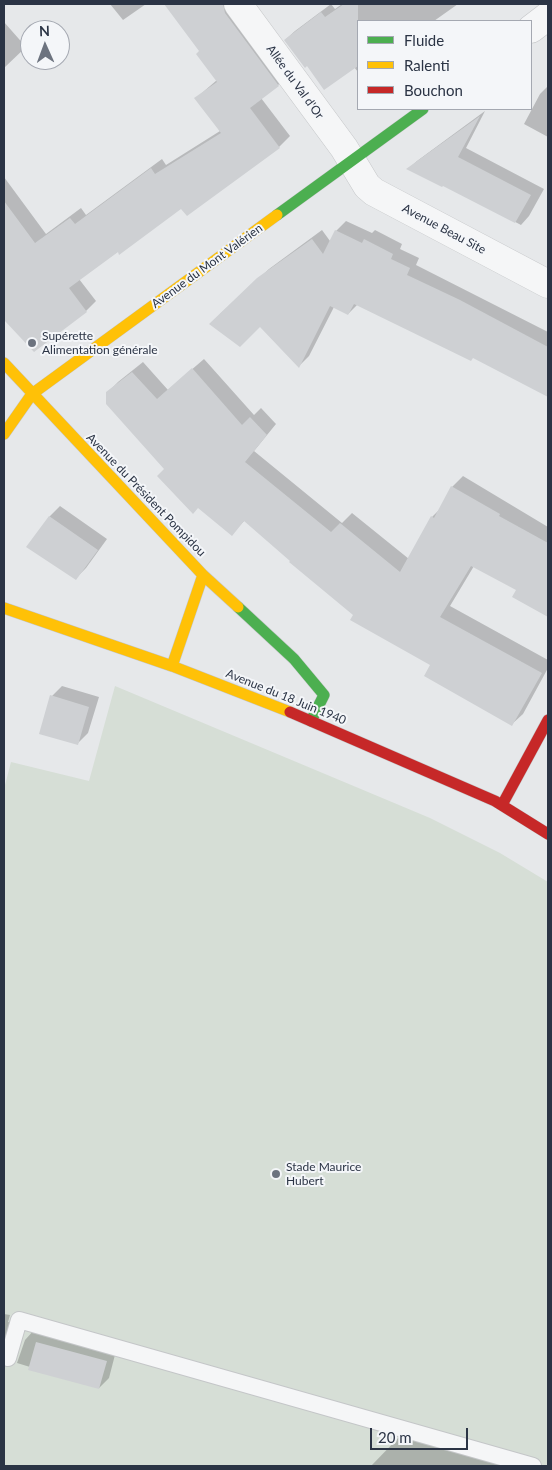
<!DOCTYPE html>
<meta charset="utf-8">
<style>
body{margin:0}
#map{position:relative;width:552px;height:1470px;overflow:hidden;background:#e6e8ea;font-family:Lato,sans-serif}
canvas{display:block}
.frame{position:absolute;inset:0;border:5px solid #2b3445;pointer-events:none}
.legend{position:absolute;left:357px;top:20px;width:175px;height:90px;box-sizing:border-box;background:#f4f6f9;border:1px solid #a4a8b1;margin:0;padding:6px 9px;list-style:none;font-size:15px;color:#2b3445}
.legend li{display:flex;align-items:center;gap:10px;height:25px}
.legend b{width:25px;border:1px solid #a4a8b1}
.north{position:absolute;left:20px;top:20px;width:50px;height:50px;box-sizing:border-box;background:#f4f6f9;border:1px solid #a4a8b1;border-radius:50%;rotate:358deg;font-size:14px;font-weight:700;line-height:20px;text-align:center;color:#2b3445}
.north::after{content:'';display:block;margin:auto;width:18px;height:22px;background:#6c737f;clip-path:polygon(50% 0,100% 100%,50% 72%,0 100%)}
.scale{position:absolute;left:370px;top:1428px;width:98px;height:22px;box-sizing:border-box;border:2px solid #2b3445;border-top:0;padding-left:6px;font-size:15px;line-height:18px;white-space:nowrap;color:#2b3445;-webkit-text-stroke:4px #f4f6f9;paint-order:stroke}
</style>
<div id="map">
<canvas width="552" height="1470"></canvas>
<div class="frame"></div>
<ul class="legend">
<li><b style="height:6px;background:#4caf50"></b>Fluide</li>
<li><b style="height:6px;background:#ffc107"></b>Ralenti</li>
<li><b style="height:6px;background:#c62828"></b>Bouchon</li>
</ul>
<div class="north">N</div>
<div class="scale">20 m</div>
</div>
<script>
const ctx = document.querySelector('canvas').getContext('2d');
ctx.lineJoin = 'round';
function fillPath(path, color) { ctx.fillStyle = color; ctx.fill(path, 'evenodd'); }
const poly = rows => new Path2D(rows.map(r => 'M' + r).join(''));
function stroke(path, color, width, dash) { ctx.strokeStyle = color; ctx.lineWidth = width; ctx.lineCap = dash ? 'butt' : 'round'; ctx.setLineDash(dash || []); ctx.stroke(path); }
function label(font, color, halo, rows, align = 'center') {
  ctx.font = font + ' Lato,sans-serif'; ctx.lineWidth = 4; ctx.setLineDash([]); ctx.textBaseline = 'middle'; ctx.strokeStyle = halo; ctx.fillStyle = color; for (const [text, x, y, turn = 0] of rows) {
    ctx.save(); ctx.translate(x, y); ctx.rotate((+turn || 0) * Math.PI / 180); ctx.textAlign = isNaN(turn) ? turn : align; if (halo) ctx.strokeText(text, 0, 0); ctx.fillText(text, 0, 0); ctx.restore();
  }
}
fillPath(poly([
 [115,686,430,818,500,853,548,882,548,1466,4,1466,4,789,11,762,89,781]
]), '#d6ded6');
fillPath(poly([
 [110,4,146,4,123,20],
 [166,4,236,4,289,75,278,85,261,98,290,136,279,147,187,215,181,207,79,279,96,301,86,311,34,350,4,318,4,177,46,234,81,208,86,215,162,159,166,165,220,131,196,98,217,80,200,51],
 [331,4,335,9,342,4,458,4,434,21,358,21,358,72,354,67,307,65,285,40,295,31],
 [4,22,26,47,4,68],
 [548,86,548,137,524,124,540,94],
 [485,111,466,148,544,189,529,216,521,225,443,184,408,169,417,161],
 [346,221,372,233,375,230,402,244,400,249,419,258,416,265,548,332,548,395,474,357,358,304,348,314,334,307,309,356,299,366,260,325,220,314,269,269,322,230,330,241,336,231],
 [204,359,254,415,261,408,276,424,254,451,342,523,352,513,409,559,432,517,440,509,452,487,463,476,548,527,548,606,474,566,450,606,548,660,548,668,523,714,512,724,432,664,355,615,245,520,232,534,166,469,107,393,118,382,143,362,168,390],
 [60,506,107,539,86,568,76,578,28,547,50,516],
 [62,686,99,697,88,733,78,743,52,696],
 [4,1314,10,1315,8,1322,14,1324,4,1352],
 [35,1329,116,1351,109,1378,99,1388,17,1363,25,1340],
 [402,1434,518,1466,371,1466]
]), '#0003');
fillPath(poly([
 [164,4,223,4,225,13,279,86,250,108,280,148,187,216,181,209,119,255,118,252,69,288,87,312,34,352,4,320,4,201,35,243,70,218,75,224,151,168,155,174,221,133,194,98,217,82,196,54,199,51],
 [344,4,358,4,358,66,324,90,307,66,305,68,284,40,321,12,325,17],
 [480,116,458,157,531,195,515,223,443,186,442,187,406,169],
 [335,230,362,243,364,239,393,254,391,259,410,268,407,275,460,300,548,347,548,397,473,358,471,361,354,304,348,315,330,306,299,368,260,327,240,347,209,324,257,278,312,239,323,254],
 [192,368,242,425,250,417,267,435,245,462,331,532,340,523,400,572,431,516,434,518,451,486,500,514,499,516,548,543,548,617,512,597,516,590,471,566,440,617,542,673,512,726,424,676,430,665,350,620,353,615,289,562,290,561,244,521,232,536,198,508,193,514,157,476,164,469,106,404,106,392,132,372,157,399],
 [49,516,98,550,76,580,26,547],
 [50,695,89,707,78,745,39,734],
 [36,1342,107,1361,99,1389,28,1370]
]), '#ced0d3');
const lane = poly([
 [8,1358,19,1320,533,1466]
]);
const street = poly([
 [238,4,344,148,367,186,374,192,548,284],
 [531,29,548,16]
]);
const fast = poly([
 [277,215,423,109],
 [238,607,294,659,324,695,311,721]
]);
const slow = poly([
 [4,363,203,575,238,607],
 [4,434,32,394,277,215],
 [4,608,172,666,290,712],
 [172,666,203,575]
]);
const jam = poly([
 [290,712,495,801,548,834],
 [502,805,548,720]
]);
stroke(lane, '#c4c6c8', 18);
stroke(street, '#c4c6c8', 29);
stroke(fast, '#c4c6c8', 12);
stroke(slow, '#c4c6c8', 12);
stroke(jam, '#c4c6c8', 12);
stroke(lane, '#f5f6f7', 16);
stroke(street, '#f5f6f7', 28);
stroke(fast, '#4caf50', 11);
stroke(slow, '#ffc107', 11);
stroke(jam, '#c62828', 11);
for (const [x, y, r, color] of [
 [32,343,5,"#6c737f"],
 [276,1174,5,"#6c737f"]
]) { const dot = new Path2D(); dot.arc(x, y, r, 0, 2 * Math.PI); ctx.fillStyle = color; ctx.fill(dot); stroke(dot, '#f4f6f9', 2); }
label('12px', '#2b3445', '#f4f6f9', [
 ["Allée du Val d'Or",295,82,54],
 ["Avenue Beau Site",444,229,28],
 ["Avenue du Mont Valérien",207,266,-36],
 ["Avenue du Président Pompidou",146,495,46],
 ["Avenue du 18 Juin 1940",286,697,22]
]);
label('12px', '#2b3445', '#f4f6f9', [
 ["Supérette",42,336],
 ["Alimentation générale",42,350],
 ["Stade Maurice",286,1167],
 ["Hubert",286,1181]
], 'left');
</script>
